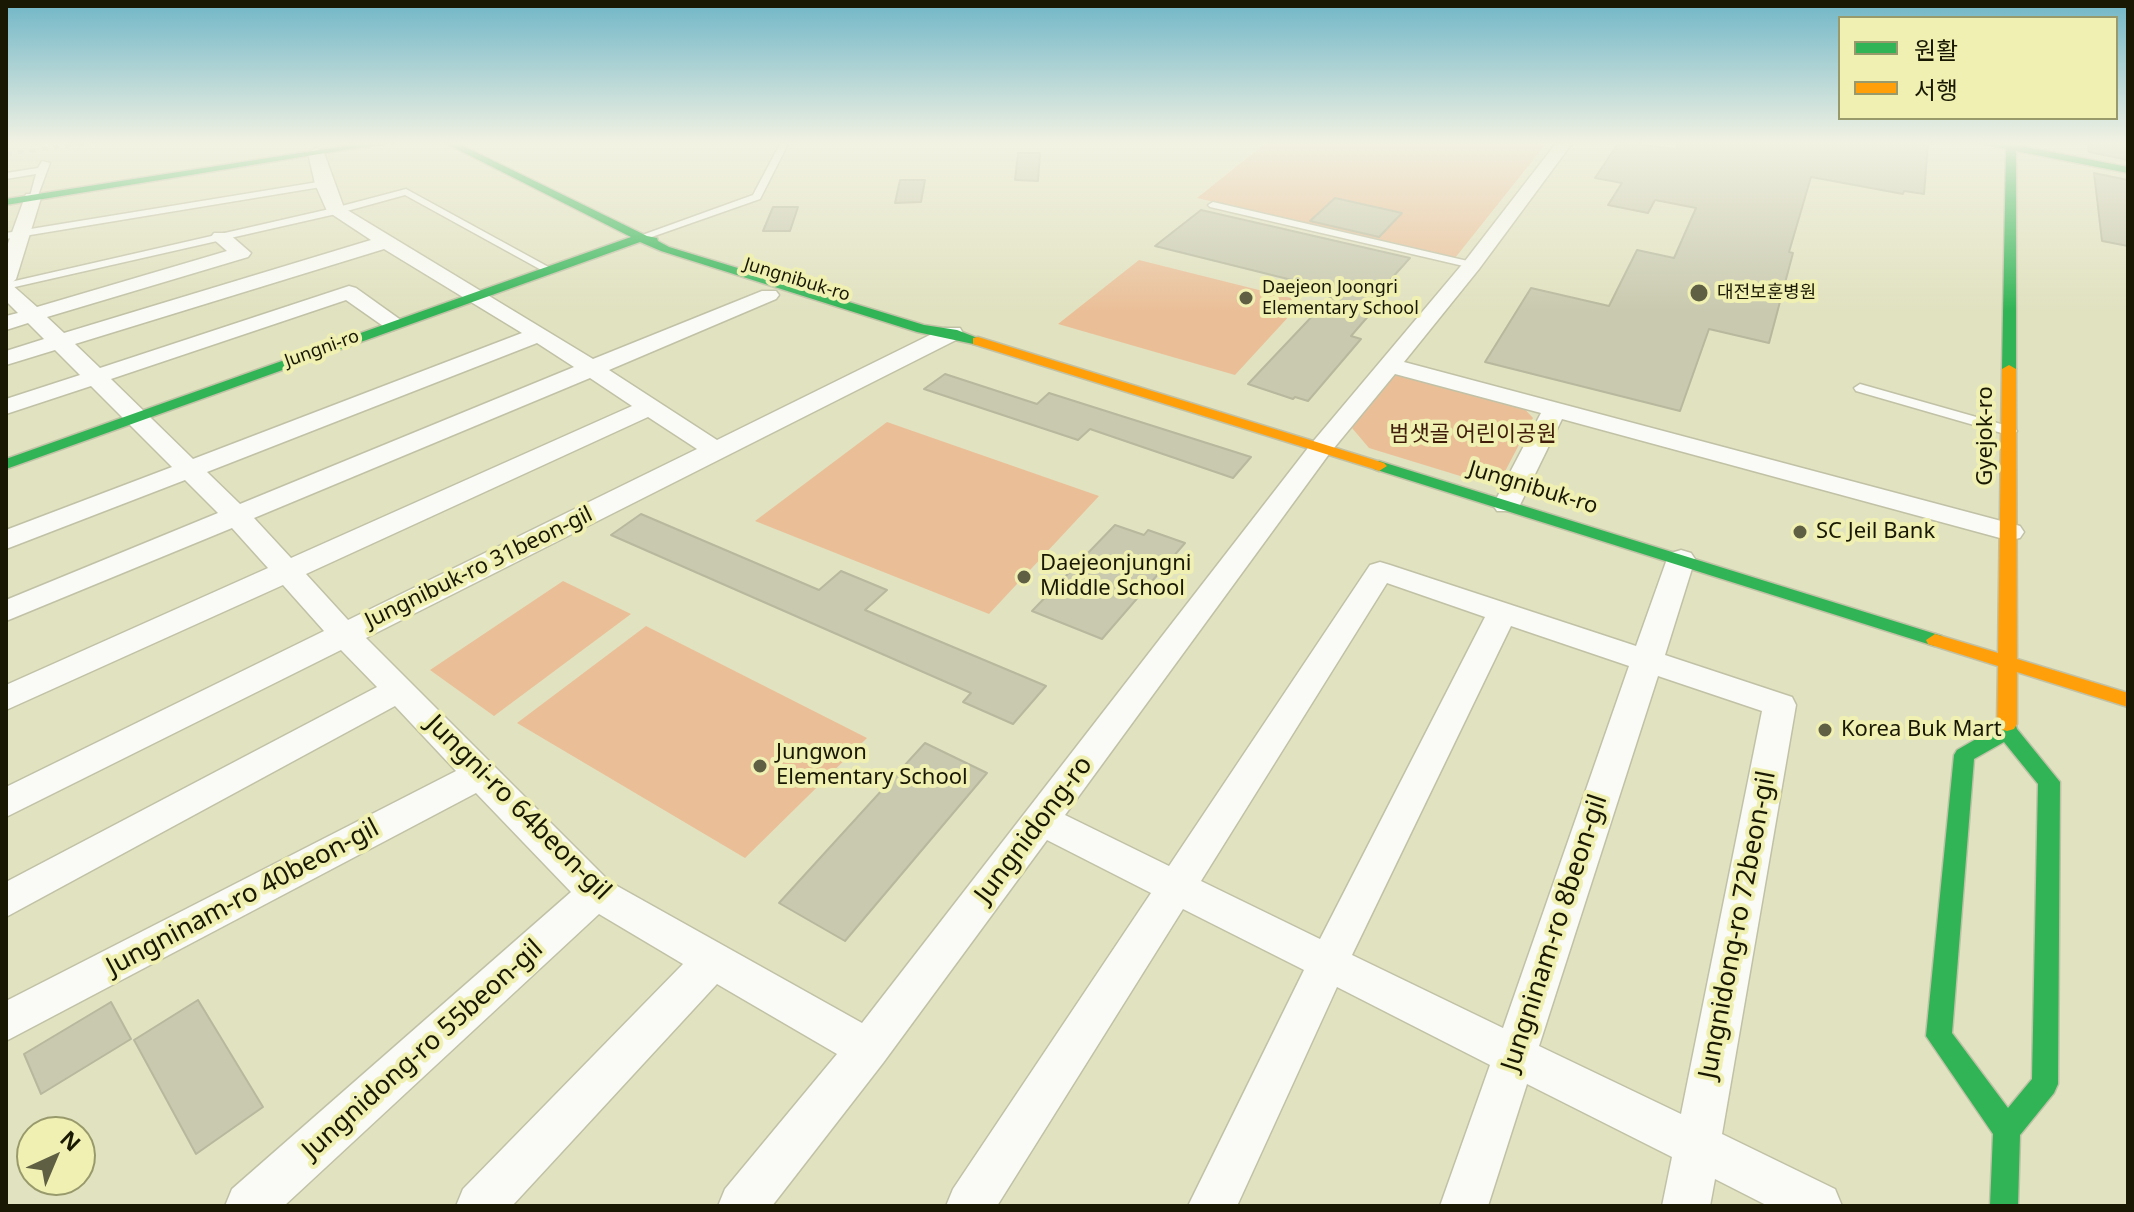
<!DOCTYPE html>
<meta charset="utf-8">
<style>
body{margin:0}
#map{position:relative;width:2134px;height:1212px;overflow:hidden;background:#e1e2c0;font-family:"Noto Sans","Noto Sans KR",sans-serif}
canvas{display:block}
.frame{position:absolute;inset:0;border:8px solid #191802;pointer-events:none}
.legend{position:absolute;left:1838px;top:16px;width:280px;height:104px;box-sizing:border-box;background:#eff0b2;border:2px solid #999a6c;margin:0;padding:10px 14px;list-style:none;font-size:24px;color:#191802}
.legend li{display:flex;align-items:center;gap:16px;height:40px}
.legend b{width:40px;border:2px solid #999a6c}
.north{position:absolute;left:16px;top:1116px;width:80px;height:80px;box-sizing:border-box;background:#eff0b2;border:2px solid #999a6c;border-radius:50%;rotate:44deg;font-size:22px;font-weight:700;line-height:32px;text-align:center;color:#191802}
.north::after{content:'';display:block;margin:auto;width:28px;height:36px;background:#5f5f44;clip-path:polygon(50% 0,100% 100%,50% 72%,0 100%)}
</style>
<div id="map">
<canvas width="2134" height="1212"></canvas>
<div class="frame"></div>
<ul class="legend">
<li><b style="height:10px;background:#30b455"></b>원활</li>
<li><b style="height:10px;background:#ff9f0a"></b>서행</li>
</ul>
<div class="north">N</div>
</div>
<script>
const ctx = document.querySelector('canvas').getContext('2d');
ctx.lineJoin = 'round';
function fillPath(path, color) { ctx.fillStyle = color; ctx.fill(path, 'evenodd'); }
const poly = rows => new Path2D(rows.map(r => 'M' + r).join(''));
function stroke(path, color, width, dash) { ctx.strokeStyle = color; ctx.lineWidth = width; ctx.lineCap = dash ? 'butt' : 'round'; ctx.setLineDash(dash || []); ctx.stroke(path); }
function label(font, color, halo, rows, align = 'center') {
  ctx.font = font + ' "Noto Sans","Noto Sans KR",sans-serif'; ctx.lineWidth = 8; ctx.setLineDash([]); ctx.textBaseline = 'middle'; ctx.strokeStyle = halo; ctx.fillStyle = color; for (const [text, x, y, turn = 0] of rows) {
    ctx.save(); ctx.translate(x, y); ctx.rotate((+turn || 0) * Math.PI / 180); ctx.textAlign = isNaN(turn) ? turn : align; if (halo) ctx.strokeText(text, 0, 0); ctx.fillText(text, 0, 0); ctx.restore();
  }
}
fillPath(poly([
 [1267,142,1529,142,1545,145,1455,258,1197,198],
 [1139,260,1303,301,1235,375,1058,324],
 [1396,370,1520,404,1533,418,1500,481,1483,483,1369,448,1352,428],
 [887,422,1099,496,989,614,755,521],
 [563,581,631,614,494,716,430,670],
 [646,626,867,738,745,858,517,723]
]), '#eabf98');
const building = poly([
 [1619,142,1677,149,1677,142,1928,144,1924,194,1904,191,1903,194,1811,177,1789,252,1793,253,1769,343,1709,329,1680,411,1485,362,1531,288,1609,306,1637,250,1674,258,1696,208,1655,200,1648,213,1608,205,1622,183,1595,178,1619,142],
 [2087,142,2128,145,2128,160,2089,152,2087,142],
 [1018,153,1040,153,1038,181,1015,180,1018,153],
 [2094,173,2128,180,2128,246,2102,241,2094,173],
 [900,180,925,180,921,202,895,203,900,180],
 [1335,198,1402,213,1379,237,1310,221,1335,198],
 [773,207,798,207,790,231,763,231,773,207],
 [1201,210,1410,258,1382,289,1390,291,1351,336,1361,339,1308,401,1295,397,1293,399,1248,384,1336,291,1155,246,1201,210],
 [945,374,1037,404,1049,393,1251,457,1233,478,1090,429,1078,440,924,389,945,374],
 [641,514,819,590,841,571,887,590,865,610,1046,686,1013,724,963,702,971,693,611,535,641,514],
 [1115,525,1144,535,1148,530,1185,543,1102,639,1032,611,1115,525],
 [925,743,987,773,845,941,779,903,925,743],
 [198,1000,263,1107,196,1154,134,1040,198,1000],
 [111,1002,131,1039,41,1094,24,1054,111,1002]
]);
fillPath(building, '#c8c9ae');
stroke(building, '#b7b89d', 2);
const lane = poly([
 [781,142,789,142,760,199,643,240,634,238,753,195,781,142],
 [42,161,50,163,37,198,29,200,36,174,6,179,6,173,38,168,42,161],
 [324,181,327,182,327,186,6,239,6,233,324,181],
 [406,189,554,270,545,272,405,195,336,214,6,289,6,283,334,208,406,189],
 [1213,202,1472,262,1477,265,1472,268,1210,207,1208,205,1213,202],
 [1860,384,2015,428,2017,431,2015,434,2005,434,1856,391,1854,388,1860,384]
]);
const street = poly([
 [1557,142,1573,142,1479,269,1404,362,2020,526,2024,532,2020,538,2010,540,2000,538,1562,419,1517,511,1497,511,1493,505,1541,413,1395,374,1329,454,1065,815,1169,866,1370,565,1380,562,1390,565,1636,646,1667,559,1671,553,1681,550,1691,553,1695,559,1665,655,1792,697,1796,705,1722,1134,1835,1189,1842,1206,1768,1206,1715,1179,1710,1206,1662,1206,1672,1157,1527,1084,1488,1206,1440,1206,1490,1065,1337,987,1237,1206,1188,1206,1304,970,1183,909,997,1206,946,1206,953,1189,1151,893,1047,840,883,1063,772,1206,718,1206,725,1189,837,1054,717,984,512,1206,456,1206,463,1189,683,964,599,914,284,1206,225,1206,232,1189,571,892,476,793,6,1041,6,1001,456,771,395,706,6,917,6,882,377,687,341,650,6,817,6,787,324,631,283,585,6,710,6,685,268,568,232,528,6,621,6,600,218,513,185,480,6,549,6,530,172,467,91,386,6,414,6,399,80,375,55,350,6,365,6,351,44,339,28,323,6,330,6,316,18,313,6,301,6,249,26,194,38,194,41,198,16,279,11,284,37,307,227,251,211,237,214,233,228,233,251,253,248,257,47,317,64,333,371,240,327,211,315,184,308,153,316,148,324,153,344,208,593,359,762,291,776,291,779,295,776,299,609,370,717,440,944,328,960,328,963,333,960,338,366,638,610,882,862,1023,1311,444,1465,261,1557,142],
 [384,249,522,333,193,459,111,379,346,300,386,328,394,330,405,323,356,288,349,286,100,368,75,344,384,249],
 [537,343,574,367,240,504,207,472,537,343],
 [590,378,632,406,291,558,254,518,590,378],
 [648,417,697,449,348,620,306,574,648,417],
 [1387,583,1485,617,1320,939,1201,881,1387,583],
 [1511,626,1629,666,1503,1028,1352,955,1511,626],
 [1658,676,1762,711,1681,1114,1539,1046,1658,676]
]);
const fast = poly([
 [370,142,393,142,6,205,6,199,370,142],
 [443,142,455,142,647,236,657,238,658,241,669,247,924,325,957,330,985,341,978,345,917,332,661,251,640,242,6,469,6,459,631,237,443,142],
 [1980,142,2016,142,2016,145,2128,167,2128,173,2016,151,2016,369,2009,373,2002,369,2006,149,1980,142],
 [1379,461,1942,636,1944,640,1935,646,1928,644,1374,469,1371,466,1379,461],
 [2007,717,2014,719,2017,729,2060,782,2058,1084,2054,1093,2020,1135,2018,1206,1990,1206,1993,1134,1926,1036,1954,755,1957,750,1997,727,2000,719,2007,717],
 [2004,742,2038,784,2032,1079,2008,1108,1952,1033,1974,759,2004,742]
]);
const slow = poly([
 [978,337,1384,463,1387,466,1379,471,1374,469,973,344,973,338,978,337],
 [2009,365,2016,369,2017,659,2128,693,2128,707,2017,672,2017,724,2014,729,2007,731,2000,729,1997,724,1998,666,1928,644,1926,640,1935,634,1998,653,2002,369,2009,365]
]);
stroke(lane, '#c1c1a6', 3);
stroke(street, '#c1c1a6', 3);
stroke(fast, '#c1c1a6', 3);
stroke(slow, '#c1c1a6', 3);
fillPath(lane, '#fafbf6');
fillPath(street, '#fafbf6');
fillPath(fast, '#30b455');
fillPath(slow, '#ff9f0a');
stroke(poly([
 [6,154,93,142]
]), '#cecec4', 4, [6, 6]);
const sky = ctx.createLinearGradient(0, 0, 0, 311);
sky.addColorStop(0, '#70b6c7');
sky.addColorStop(0.46, '#f2f2e3');
sky.addColorStop(1, '#f2f2e300');
ctx.fillStyle = sky;
ctx.fillRect(0, 0, 2134, 311);
for (const [x, y, r, color] of [
 [1699,293,10,"#5f5f44"],
 [1246,298,8,"#5f5f44"],
 [1800,532,8,"#5f5f44"],
 [1024,577,8,"#5f5f44"],
 [1825,730,8,"#5f5f44"],
 [760,766,8,"#5f5f44"]
]) { const dot = new Path2D(); dot.arc(x, y, r, 0, 2 * Math.PI); ctx.fillStyle = color; ctx.fill(dot); stroke(dot, '#eff0b2', 3); }
label('18px', '#191802', '#eff0b2', [
 ["Jungnibuk-ro",797,280,17],
 ["Jungni-ro",322,349,-20]
]);
label('18px', '#191802', '#eff0b2', [
 ["Daejeon Joongri",1262,288],
 ["Elementary School",1262,309],
 ["대전보훈병원",1717,293]
], 'left');
label('22px', '#411e0b', '#eff0b2', [
 ["범샛골 어린이공원",1473,435]
]);
label('22px', '#191802', '#eff0b2', [
 ["Gyejok-ro",1986,436,-90],
 ["Jungnibuk-ro",1533,488,17],
 ["Jungnibuk-ro 31beon-gil",479,568,-26]
]);
label('22px', '#191802', '#eff0b2', [
 ["SC Jeil Bank",1816,532],
 ["Daejeonjungni",1040,564],
 ["Middle School",1040,589],
 ["Korea Buk Mart",1841,730],
 ["Jungwon",776,753],
 ["Elementary School",776,778]
], 'left');
label('26px', '#191802', '#eff0b2', [
 ["Jungni-ro 64beon-gil",518,808,45],
 ["Jungnidong-ro",1034,830,-53],
 ["Jungninam-ro 40beon-gil",243,898,-28],
 ["Jungnidong-ro 72beon-gil",1738,925,-79],
 ["Jungninam-ro 8beon-gil",1555,933,-72],
 ["Jungnidong-ro 55beon-gil",423,1050,-42]
]);
</script>
